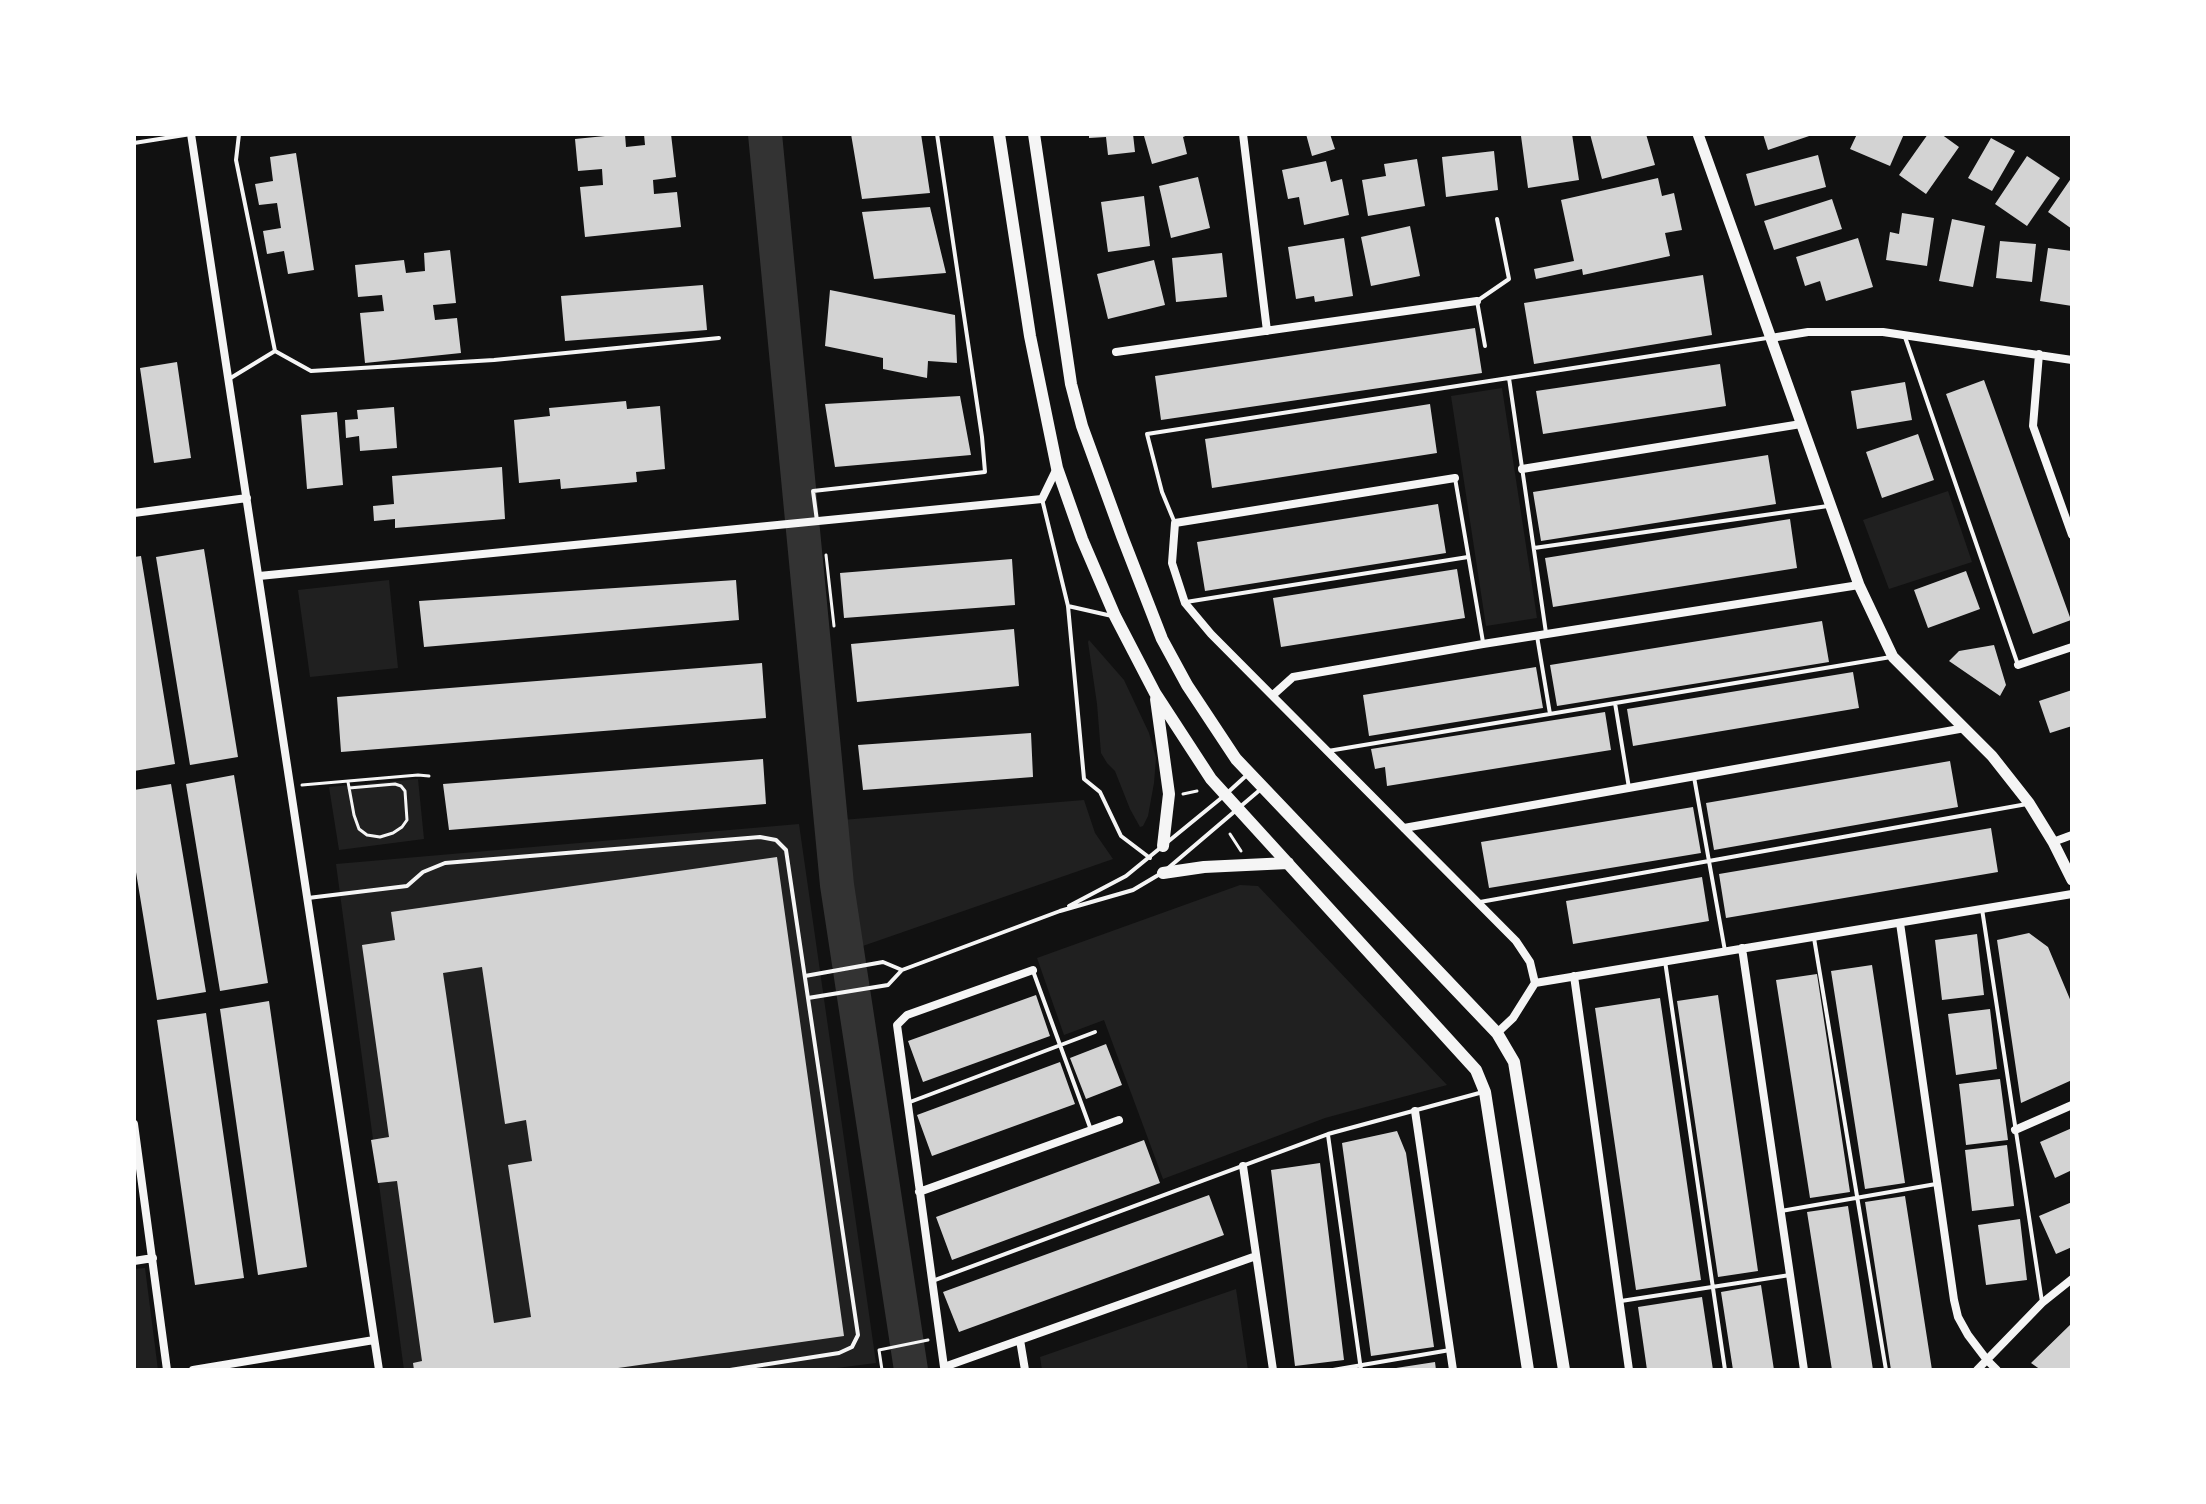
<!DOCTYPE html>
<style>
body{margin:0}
#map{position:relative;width:2206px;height:1504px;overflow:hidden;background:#111;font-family:Mulish,sans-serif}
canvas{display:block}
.frame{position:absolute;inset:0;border:136px solid #fff;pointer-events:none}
</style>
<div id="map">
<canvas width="2206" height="1504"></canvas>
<div class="frame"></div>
</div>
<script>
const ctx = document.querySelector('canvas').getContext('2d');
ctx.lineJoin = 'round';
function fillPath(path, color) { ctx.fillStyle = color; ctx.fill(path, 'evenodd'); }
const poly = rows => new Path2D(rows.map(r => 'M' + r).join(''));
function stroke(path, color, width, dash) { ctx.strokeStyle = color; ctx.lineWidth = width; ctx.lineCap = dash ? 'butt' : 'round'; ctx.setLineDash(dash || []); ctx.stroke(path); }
fillPath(poly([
 [1502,388,1537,618,1486,626,1451,396],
 [1948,491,1972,562,1889,589,1863,520],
 [389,580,398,668,310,677,298,590],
 [1089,640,1124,680,1149,733,1156,758,1154,783,1148,816,1143,826,1140,827,1130,809,1115,771,1107,763,1101,753,1097,704,1088,642],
 [418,779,424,839,339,850,329,787],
 [1084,800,1095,833,1113,859,857,948,842,820],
 [799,824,876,1363,821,1370,404,1370,336,864],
 [1240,885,1258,886,1447,1085,1325,1118,1163,1179,1104,1020,1064,1035,1037,958],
 [145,1268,158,1370,134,1370,134,1269],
 [1236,1289,1248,1370,1042,1370,1040,1357]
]), '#202020');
stroke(poly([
 [765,134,837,885,911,1370]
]), '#333', 34);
fillPath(poly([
 [625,134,626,147,645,145,644,134,671,134,676,177,653,180,654,194,677,192,681,227,585,237,580,187,603,185,602,169,578,171,575,139],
 [851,134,921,134,930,193,862,199],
 [1089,134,1133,134,1135,152,1108,155,1106,137,1089,138],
 [1151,134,1190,134,1183,137,1187,154,1152,164,1144,136],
 [1306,134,1330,134,1335,149,1312,156],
 [1535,134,1572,134,1579,180,1528,188,1521,136],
 [1590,134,1646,134,1655,165,1602,179],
 [1763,134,1815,134,1768,150],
 [1857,134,1904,134,1890,166,1850,149],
 [1928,134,1941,134,1959,147,1926,194,1899,175],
 [1991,138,2015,151,1992,191,1968,178],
 [1494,151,1498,190,1446,197,1442,157],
 [296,153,314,270,288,274,284,251,267,254,263,231,281,228,277,203,259,205,255,184,273,181,270,157],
 [1818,155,1826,187,1755,206,1746,174],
 [2027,156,2060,178,2027,226,1995,204],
 [1417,159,1425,206,1368,216,1362,180,1386,176,1384,164],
 [1326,161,1331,182,1342,179,1349,215,1304,225,1299,197,1288,199,1282,170],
 [1198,177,1210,228,1171,238,1159,186],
 [2072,177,2072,229,2048,212],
 [1658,178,1662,196,1674,193,1682,230,1665,233,1670,256,1583,275,1582,269,1536,279,1534,269,1574,261,1561,200],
 [1144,196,1150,246,1108,252,1101,202],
 [1832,199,1842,229,1774,250,1764,221],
 [930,207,946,273,874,279,862,212],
 [1902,213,1934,218,1927,266,1886,260,1890,232,1899,234],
 [1952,219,1985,226,1973,287,1939,281],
 [1410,226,1420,276,1371,286,1361,237],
 [1344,238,1353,296,1315,302,1314,296,1296,299,1288,247],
 [1858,238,1873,287,1826,301,1820,281,1805,286,1796,257],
 [2000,241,2036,244,2032,282,1996,278],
 [2048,248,2072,251,2072,306,2040,301],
 [450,250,456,303,433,305,435,320,457,318,461,353,365,363,360,313,384,311,382,295,358,297,355,265,404,260,406,273,425,271,424,253],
 [1222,253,1227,297,1176,302,1172,258],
 [1154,260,1165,305,1108,319,1097,274],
 [1703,275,1712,335,1534,364,1524,303],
 [703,285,707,330,565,341,561,296],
 [830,290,955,315,957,363,928,361,927,378,883,369,883,358,825,346],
 [1475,328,1482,373,1161,420,1155,376],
 [177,362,191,458,154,463,140,368],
 [1720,364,1726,406,1543,434,1536,391],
 [1984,380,2071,620,2033,634,1946,394],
 [1905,382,1912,420,1857,429,1851,391],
 [960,396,971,455,835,467,825,404],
 [626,401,627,409,660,406,665,469,636,472,637,482,561,489,560,479,519,483,514,420,550,416,549,408],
 [1430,404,1437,453,1212,488,1205,439],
 [394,407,397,448,360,451,359,436,346,438,345,420,358,419,357,410],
 [337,412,343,485,307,489,301,415],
 [1918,434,1934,480,1882,498,1866,452],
 [1768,455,1776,504,1541,541,1533,492],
 [502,467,505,519,395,528,395,519,374,521,373,506,394,504,392,476],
 [1438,504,1446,553,1205,591,1197,542],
 [1790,519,1797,568,1553,607,1545,558],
 [204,549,238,757,190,765,156,557],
 [141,556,175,764,134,771,134,557],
 [1012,559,1015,605,844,618,840,573],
 [1457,569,1465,618,1281,647,1273,598],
 [1966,571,1980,609,1928,628,1914,590],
 [736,580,739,620,424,647,419,601],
 [1822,621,1829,662,1557,706,1550,665],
 [1014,629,1019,686,857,702,851,644],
 [1994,645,2006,685,2000,696,1949,661,1959,651],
 [762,663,766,718,341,752,337,697],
 [1536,667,1543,708,1369,736,1363,695],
 [1853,672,1859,708,1633,746,1627,709],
 [2072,690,2072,726,2050,733,2039,701],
 [1605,712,1611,750,1387,786,1385,767,1375,769,1371,749],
 [1031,733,1033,777,863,790,858,745],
 [763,759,766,804,449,830,443,784],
 [1950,761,1958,807,1714,850,1706,803],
 [234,775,268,983,220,991,186,784],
 [171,784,206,992,157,1000,134,860,134,790],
 [1693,807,1701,853,1489,888,1481,842],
 [1991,828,1998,872,1726,918,1719,874],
 [777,857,844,1336,604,1370,414,1370,413,1363,422,1361,397,1181,378,1183,371,1140,389,1137,362,945,395,940,391,912],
 [482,967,505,1124,526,1120,532,1161,508,1165,531,1317,494,1323,443,973],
 [1702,877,1709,921,1573,944,1566,901],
 [2029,933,2048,947,2072,1004,2072,1080,2021,1103,1997,940],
 [1977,934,1984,995,1942,1000,1935,940],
 [1872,965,1905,1183,1865,1189,1831,971],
 [1817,974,1850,1192,1810,1198,1776,980],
 [1036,995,1050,1036,923,1082,908,1041],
 [1718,995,1758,1271,1718,1277,1677,1001],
 [1660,998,1701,1280,1636,1290,1595,1008],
 [269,1001,307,1267,258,1275,220,1009],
 [1990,1009,1997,1069,1956,1075,1948,1014],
 [206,1013,244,1278,195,1285,157,1020],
 [1106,1044,1122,1085,1086,1099,1070,1058],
 [1060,1062,1075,1104,932,1156,917,1115],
 [2000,1079,2008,1140,1966,1145,1959,1084],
 [2072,1128,2072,1170,2055,1178,2040,1142],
 [1397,1131,1406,1153,1434,1347,1371,1356,1342,1143],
 [1144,1140,1160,1183,952,1260,936,1217],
 [2007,1145,2014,1206,1972,1211,1965,1150],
 [1320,1163,1344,1360,1295,1366,1271,1170],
 [1209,1195,1224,1235,959,1332,943,1292],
 [1905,1196,1932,1370,1891,1370,1865,1202],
 [2072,1202,2072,1247,2056,1254,2039,1216],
 [1848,1206,1873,1370,1832,1370,1807,1212],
 [2020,1219,2027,1280,1986,1285,1978,1225],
 [1761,1285,1774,1370,1733,1370,1721,1292],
 [1702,1297,1713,1370,1647,1370,1638,1307],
 [2072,1323,2072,1370,2041,1370,2031,1363],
 [1435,1362,1436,1370,1396,1370,1396,1368]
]), '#d3d3d3');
stroke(poly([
 [826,555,834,626],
 [348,782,354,815,359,829,367,835,380,837,393,833,402,827,407,820,405,791,401,786,395,784,349,788],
 [302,785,418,775,429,776],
 [1183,794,1197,791],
 [1230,834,1241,851],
 [882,1370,879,1350,928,1340]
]), '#f5f5f5', 3);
stroke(poly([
 [239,134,236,160,275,351,311,371,494,360,719,338],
 [134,143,191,134],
 [1905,337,2018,665],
 [1485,346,1477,301,1509,279,1497,219],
 [1509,378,1546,633],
 [229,379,275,351],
 [1455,478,1483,642],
 [1042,499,1068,606,1084,779,1100,792,1121,836,1150,858],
 [817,521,813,491,985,472,982,437,937,134],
 [1174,521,1162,492,1147,434,1767,338],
 [1534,548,1828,506],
 [1186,602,1468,557],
 [1068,606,1112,616],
 [1537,636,1550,714],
 [1615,703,1629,788],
 [1328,751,1891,657],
 [1694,777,1725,951],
 [1167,869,1261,789],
 [308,898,407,886,423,872,445,863,760,837,776,840,786,850,858,1335,852,1347,839,1353,730,1370],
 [1480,902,2027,804],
 [1069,906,1126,876,1225,795,1248,774],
 [1982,909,2042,1302],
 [1814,938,1886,1370],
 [1665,961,1725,1370],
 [1033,971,1091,1130],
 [805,976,883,962,902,970],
 [808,998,888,985,902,970,1060,911,1133,890,1160,874],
 [910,1102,1095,1032],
 [1328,1135,1361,1370],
 [1781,1211,1936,1184],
 [932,1281,1328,1134,1483,1092],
 [1621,1301,1790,1275],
 [1333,1370,1450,1350]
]), '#f5f5f5', 4);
stroke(poly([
 [191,134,379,1370],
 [1243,134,1267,331],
 [1771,338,1808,332,1883,332,2072,360],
 [1116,352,1477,301],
 [2039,354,2033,426,2072,535],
 [1522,469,1801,424],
 [1455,478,1175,523,1172,563,1185,603,1211,634,1516,941,1530,962,1535,983,1513,1018,1497,1033],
 [134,513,247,498],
 [259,576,1042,499,1057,468],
 [2018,665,2072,647],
 [1273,695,1293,677,1483,644,1859,585],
 [1404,828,1965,728],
 [2053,842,2072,835],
 [1900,923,1954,1300,1958,1317,1968,1335,1987,1360,1997,1370],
 [1742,948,1804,1370],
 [1033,970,907,1015,897,1025,944,1367,1256,1256],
 [1574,976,1629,1370],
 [1535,983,2072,894],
 [1415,1111,1453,1370],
 [134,1124,167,1370],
 [2015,1130,2072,1105],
 [1243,1166,1273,1370],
 [919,1192,1119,1120],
 [134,1261,153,1258],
 [1020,1340,1025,1370],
 [193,1370,374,1340],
 [1977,1370,2042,1303,2072,1279]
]), '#f5f5f5', 8);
stroke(poly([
 [1698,134,1859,585,1893,657,1992,756,2029,803,2053,842,2072,880]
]), '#f5f5f5', 11);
stroke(poly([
 [999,134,1030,336,1057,468,1082,539,1115,616,1155,693,1211,779,1476,1070,1485,1092,1528,1370],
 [1034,134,1071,384,1082,426,1122,536,1162,639,1187,685,1236,759,1497,1033,1514,1062,1564,1370],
 [1156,699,1169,794,1163,846],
 [1163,873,1204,867,1288,863]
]), '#f5f5f5', 12);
</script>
